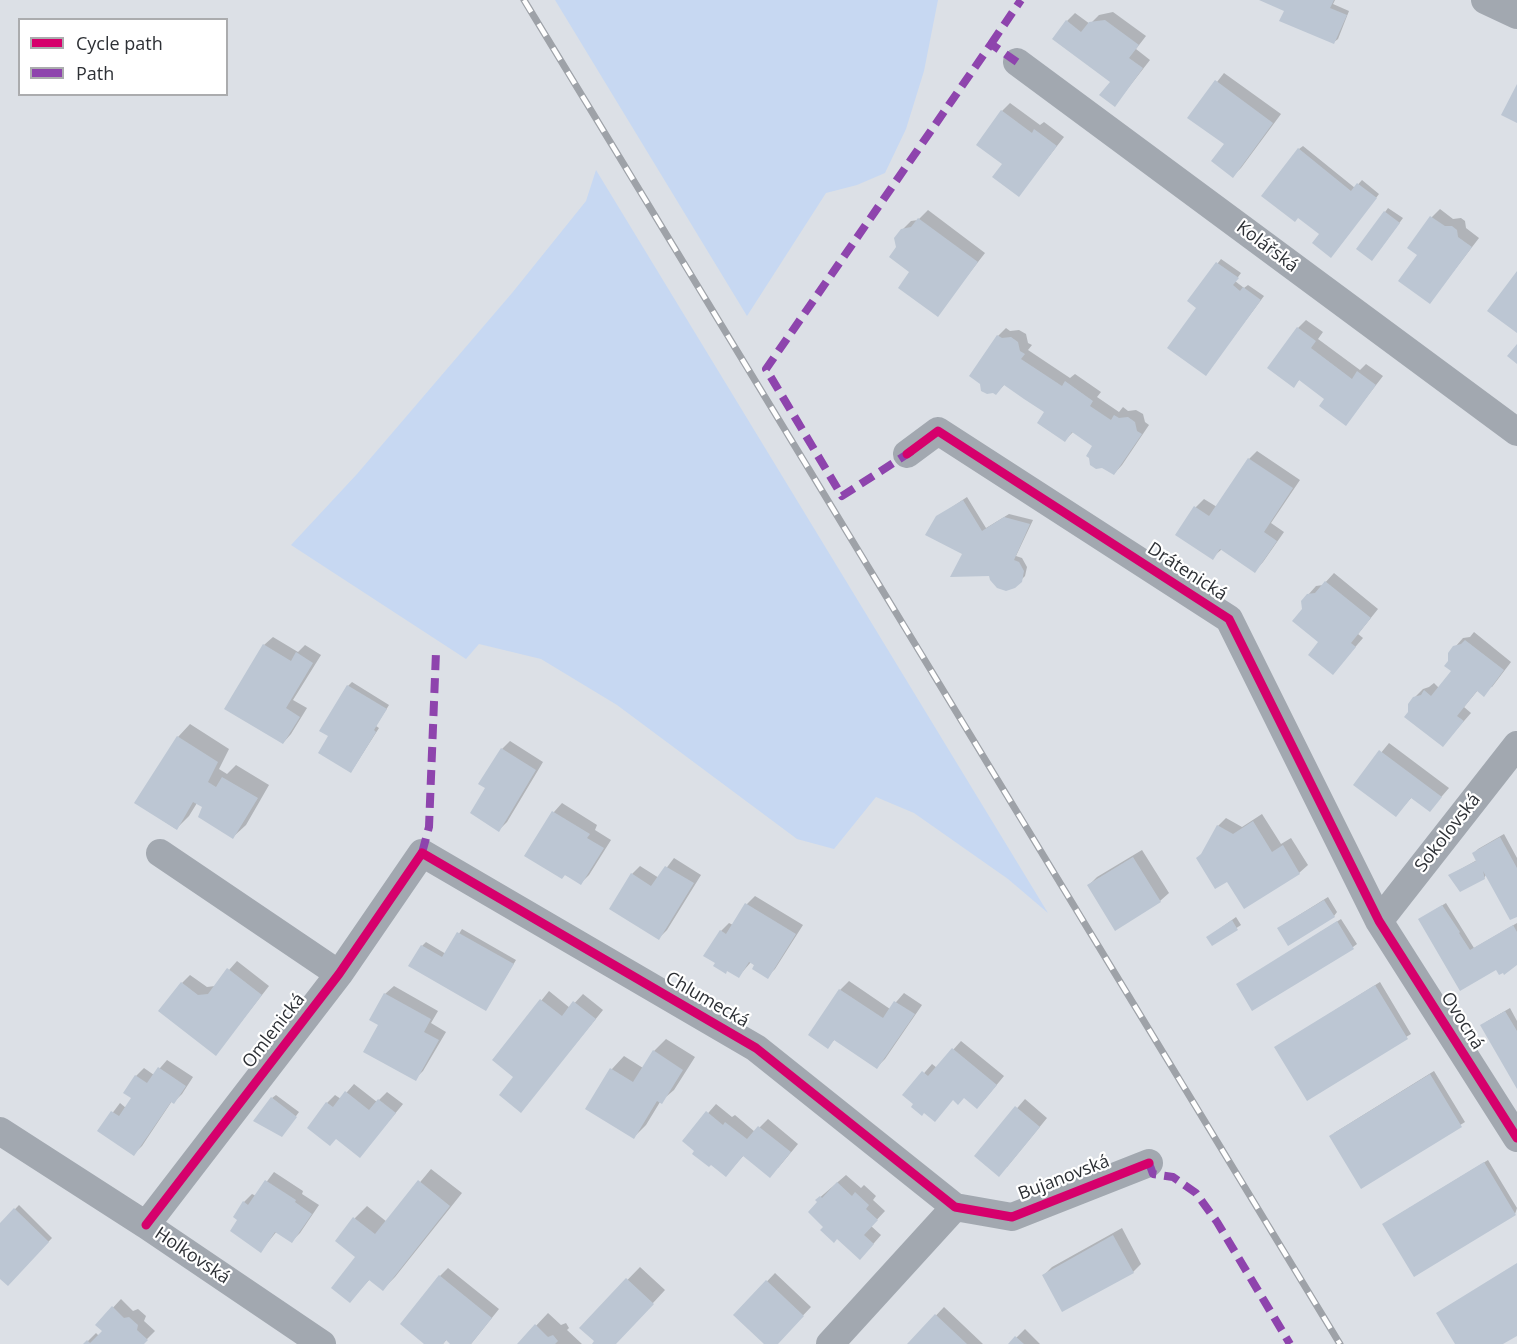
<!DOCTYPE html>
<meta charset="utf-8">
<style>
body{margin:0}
#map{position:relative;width:1517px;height:1344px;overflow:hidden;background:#dce0e6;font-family:"Open Sans",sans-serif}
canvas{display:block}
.legend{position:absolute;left:18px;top:18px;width:210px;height:78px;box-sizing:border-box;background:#fff;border:2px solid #abacae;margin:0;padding:8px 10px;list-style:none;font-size:18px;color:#2d3035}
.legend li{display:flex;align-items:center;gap:12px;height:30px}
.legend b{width:30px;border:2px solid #abacae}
</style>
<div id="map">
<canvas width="1517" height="1344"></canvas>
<ul class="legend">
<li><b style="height:8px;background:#d6006c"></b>Cycle path</li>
<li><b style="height:8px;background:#8e44ad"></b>Path</li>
</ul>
</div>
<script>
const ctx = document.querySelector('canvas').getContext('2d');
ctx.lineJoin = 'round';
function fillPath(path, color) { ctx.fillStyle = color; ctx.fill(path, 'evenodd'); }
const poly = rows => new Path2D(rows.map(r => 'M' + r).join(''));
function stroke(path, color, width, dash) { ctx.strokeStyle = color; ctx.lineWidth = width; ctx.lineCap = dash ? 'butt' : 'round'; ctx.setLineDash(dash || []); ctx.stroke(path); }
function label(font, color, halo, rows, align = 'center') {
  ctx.font = font + ' "Open Sans",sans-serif'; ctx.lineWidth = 4.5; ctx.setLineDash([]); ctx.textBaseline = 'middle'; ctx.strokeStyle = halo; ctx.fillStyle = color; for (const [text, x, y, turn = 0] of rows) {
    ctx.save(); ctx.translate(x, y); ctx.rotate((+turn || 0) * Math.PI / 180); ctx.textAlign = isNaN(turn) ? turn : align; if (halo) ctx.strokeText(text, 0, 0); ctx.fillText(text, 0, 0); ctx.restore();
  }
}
fillPath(poly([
 [555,0,938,0,924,71,906,129,885,173,857,185,826,193,747,316],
 [596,170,1048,913,1008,879,914,813,876,797,834,849,797,839,617,705,541,659,479,644,466,659,291,545,357,474,512,293,586,201]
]), '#c7d8f2');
fillPath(poly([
 [1263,0,1335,0,1333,4,1349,11,1338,39,1334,42,1286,10],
 [1113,12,1146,36,1136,49,1150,60,1115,105,1112,82,1067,21,1075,13,1090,24,1099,15],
 [1224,73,1281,114,1241,168,1233,176,1226,144,1189,118],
 [1010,103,1040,125,1044,122,1064,137,1019,195,1004,163,1002,111],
 [1303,146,1355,188,1362,180,1379,194,1335,252,1321,234,1298,216,1299,149],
 [1388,208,1403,218,1375,256,1358,249],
 [1440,209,1453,219,1461,218,1465,221,1466,228,1479,238,1430,302,1419,255,1432,217],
 [928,210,985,253,937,315,897,248,902,230,911,221,918,220],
 [1221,259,1241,273,1235,281,1244,288,1248,285,1264,296,1209,370,1198,307,1189,301],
 [1306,320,1323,332,1318,339,1360,370,1366,364,1383,376,1346,424,1326,399,1300,379,1293,386,1298,328],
 [1006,328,1010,331,1019,330,1026,334,1028,343,1032,345,1028,350,1070,378,1075,374,1101,392,1097,397,1119,412,1123,407,1128,411,1136,410,1143,414,1145,422,1149,425,1122,465,1114,474,1094,445,1074,431,1065,440,1046,412,1005,384,996,393,998,336],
 [1257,451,1300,480,1271,523,1284,532,1263,562,1255,571,1222,549,1212,558,1177,534,1196,507,1204,499,1217,507,1249,459],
 [967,497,986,528,1009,514,1033,520,1016,556,1022,558,1027,567,1025,576,1021,580,991,574,964,554,937,517],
 [1334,573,1378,609,1358,634,1363,638,1333,673,1321,642,1303,609,1308,595,1316,586,1323,585],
 [1474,632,1511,662,1492,687,1478,690,1464,707,1471,713,1443,745,1409,712,1414,698,1423,689,1429,687,1434,683,1439,688,1453,671,1449,662,1455,647,1463,638,1470,637],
 [273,637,298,652,305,645,321,655,293,700,307,708,291,734,283,743,264,645],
 [352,682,389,705,376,726,379,728,351,772,330,736,348,686],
 [190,724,229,749,219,769,227,774,236,765,269,785,246,825,233,837,204,806,197,803,189,816,176,829,136,803,178,737],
 [510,741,543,762,507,822,499,830,488,788,502,749],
 [1389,743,1449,788,1430,810,1412,797,1396,815,1355,785],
 [562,803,597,825,595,830,611,840,589,875,581,883,526,855,554,812],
 [1262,814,1281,844,1291,838,1308,865,1299,873,1245,907,1228,879,1205,851,1218,826,1226,818,1242,827],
 [1504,834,1517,858,1517,915,1486,875,1484,878,1450,875,1477,860,1474,853,1478,849],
 [1142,850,1169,893,1160,901,1115,929,1089,885,1097,877],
 [674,858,701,875,667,930,659,938,632,874,640,866,659,878],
 [755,896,803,925,775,969,767,977,751,962,739,976,721,931,729,923,733,925,747,904],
 [1328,897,1337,912,1334,916,1283,925],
 [1446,903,1474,948,1517,923,1517,964,1497,968,1420,919],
 [1236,917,1241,925,1212,944,1208,937],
 [1341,919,1357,944,1353,947,1238,984],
 [462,929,516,960,486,1009,422,946,426,942,446,954],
 [237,961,269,986,216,1054,182,983,190,975,207,987,215,986],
 [849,981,890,1009,904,993,922,1005,885,1059,877,1067,835,1039,828,1047,810,1035,840,990],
 [1380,982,1411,1034,1307,1098,1276,1047],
 [394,986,438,1011,431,1023,446,1032,423,1071,415,1079,380,1025,385,994],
 [549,991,570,1008,583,994,603,1010,521,1111,515,1077,494,1060],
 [1510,1008,1517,1021,1517,1086,1486,1022],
 [666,1039,695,1057,674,1090,660,1102,646,1125,634,1137,587,1108,612,1069,624,1056,643,1068,654,1051],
 [961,1041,1004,1076,985,1099,964,1097,915,1104,905,1095,932,1064,937,1068],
 [167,1060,193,1077,182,1094,174,1102,172,1101,142,1146,134,1154,99,1131,120,1103,126,1108,133,1098,136,1076,144,1068,154,1075],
 [1434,1071,1465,1122,1361,1187,1334,1133],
 [354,1084,377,1102,387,1092,403,1104,360,1156,327,1103,335,1095,341,1099],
 [276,1095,299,1112,285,1131,272,1098],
 [1025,1099,1047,1118,1007,1167,976,1156],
 [716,1104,732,1117,735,1115,755,1132,768,1119,798,1144,778,1168,744,1155,726,1175,684,1141],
 [1488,1160,1517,1208,1515,1214,1388,1221],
 [431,1169,462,1193,395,1277,383,1289,370,1279,350,1301,358,1257,355,1218,367,1206,387,1222],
 [274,1172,303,1191,302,1194,319,1205,300,1233,292,1241,277,1231,261,1251,239,1220,244,1202,252,1194,256,1196],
 [846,1175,861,1188,864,1185,876,1196,873,1200,885,1211,871,1226,881,1235,868,1250,825,1227,817,1200],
 [19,1205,52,1238,8,1284,0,1276,0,1225],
 [1122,1228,1141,1264,1133,1272,1044,1275,1052,1267],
 [640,1267,665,1290,615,1344,594,1344,596,1341,581,1328],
 [448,1268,499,1309,471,1344,453,1344,447,1339,443,1344,427,1344,440,1276],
 [775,1273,811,1307,776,1344,766,1344,735,1315],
 [121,1299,133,1311,138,1309,146,1316,144,1321,155,1331,142,1344,85,1344,96,1333,99,1336,104,1331,97,1325],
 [944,1307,983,1344,909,1344],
 [548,1313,561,1325,566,1323,569,1328,567,1330,582,1344,519,1344],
 [1025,1329,1040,1344,1010,1344]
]), '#0003');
fillPath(poly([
 [1259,0,1334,0,1330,8,1347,15,1334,44,1279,21,1284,11],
 [1066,20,1081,32,1089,22,1105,20,1139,45,1129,58,1143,68,1115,107,1099,95,1110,82,1052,39],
 [1215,80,1273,123,1233,178,1211,161,1224,144,1187,118],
 [1517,84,1517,123,1501,115],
 [1001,110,1032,133,1034,129,1057,146,1019,197,992,177,1002,164,976,145],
 [1298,148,1351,191,1357,183,1377,198,1331,258,1312,243,1319,234,1298,218,1295,222,1261,196],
 [1384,211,1400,223,1372,261,1356,249],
 [1430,216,1445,226,1452,226,1457,230,1458,237,1472,247,1430,304,1398,281,1417,255,1407,248],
 [918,218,978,262,938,317,898,288,909,272,889,257,896,247,894,238,901,229,911,227],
 [1216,262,1239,278,1233,285,1240,291,1243,287,1261,300,1206,376,1167,348,1196,308,1187,301],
 [1517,271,1517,333,1487,311],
 [1297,327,1316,341,1311,348,1352,379,1357,371,1376,385,1346,426,1319,406,1324,399,1299,380,1294,388,1267,368],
 [997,335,1002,338,1011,337,1018,342,1020,351,1025,354,1021,359,1062,386,1065,381,1093,401,1090,406,1111,420,1114,415,1119,418,1128,417,1135,422,1137,431,1142,434,1114,475,1102,468,1096,469,1090,465,1089,458,1086,456,1092,446,1072,432,1065,442,1037,423,1044,412,1024,399,1004,385,996,395,993,393,987,394,981,391,980,384,969,376],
 [1517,344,1517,364,1507,356],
 [1248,458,1293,488,1264,532,1277,541,1255,573,1220,549,1213,560,1175,535,1194,506,1209,516],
 [963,500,982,531,1004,517,1030,524,1014,560,1019,562,1024,571,1022,582,1015,588,1006,591,997,588,990,580,989,576,950,577,962,554,925,535,936,516],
 [1325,581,1371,618,1351,643,1356,647,1333,675,1308,655,1318,642,1292,621,1302,609,1301,601,1307,594,1315,593],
 [1465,640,1504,670,1484,697,1477,691,1457,716,1464,721,1443,747,1404,717,1408,712,1408,704,1413,697,1421,695,1424,690,1431,696,1451,671,1444,666,1448,661,1448,653,1453,646,1461,644],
 [263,644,291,661,296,652,313,663,286,708,300,717,283,744,224,709],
 [347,685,387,709,374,730,376,732,351,773,318,753,328,736,319,731],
 [177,736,218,762,208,782,216,787,222,777,258,798,233,839,198,817,202,807,193,802,177,830,134,803],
 [501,748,536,770,499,832,470,813,485,788,478,784],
 [1379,750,1442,797,1430,812,1411,798,1396,817,1353,785],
 [552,811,590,834,587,838,604,848,581,885,565,875,562,879,524,856],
 [1253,821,1272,852,1283,845,1300,874,1244,909,1227,882,1215,889,1196,858,1201,854,1217,825,1233,834],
 [1500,837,1517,868,1517,917,1510,920,1483,871,1485,879,1460,892,1448,875,1476,861,1472,853],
 [1133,857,1161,902,1115,931,1087,885],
 [665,866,694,883,659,940,609,909,631,873,651,886],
 [1324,900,1335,917,1288,946,1277,928],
 [745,903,796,934,768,979,752,969,754,965,749,962,739,978,727,971,726,974,713,966,715,963,703,956,720,930,726,934],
 [1442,905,1460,932,1459,933,1470,950,1513,925,1517,932,1517,965,1504,975,1503,973,1499,975,1496,970,1460,991,1418,919],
 [1232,920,1238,930,1212,946,1206,937],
 [1337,921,1354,949,1252,1011,1236,984],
 [457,932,514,964,486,1011,408,966,421,945,442,957],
 [227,968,262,995,216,1056,158,1011,181,982,198,995,208,994],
 [1375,985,1408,1039,1307,1101,1274,1047],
 [839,989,883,1018,894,1001,915,1014,877,1069,834,1040,828,1049,808,1035],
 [384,993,431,1019,424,1032,439,1040,416,1081,363,1052,378,1025,369,1020],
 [540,999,562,1016,573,1001,596,1019,521,1113,499,1095,513,1077,492,1060],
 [1505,1011,1517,1031,1517,1089,1480,1025],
 [952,1048,997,1085,977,1109,964,1098,958,1105,953,1100,935,1122,924,1113,922,1116,911,1107,913,1104,902,1095,922,1071,928,1076],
 [653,1050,683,1070,662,1104,657,1101,634,1139,585,1109,610,1068,633,1082],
 [158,1067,186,1086,174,1104,171,1102,134,1156,97,1131,111,1111,119,1116,131,1098,123,1093,135,1075,147,1083],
 [1430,1074,1462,1127,1361,1189,1329,1136],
 [345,1091,369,1110,378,1099,396,1113,360,1158,336,1139,330,1146,307,1128,326,1102,333,1107],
 [271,1097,297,1117,282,1137,253,1121],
 [1015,1106,1040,1127,999,1177,974,1156],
 [706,1111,723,1125,725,1122,747,1139,758,1126,791,1152,770,1178,743,1156,726,1177,711,1165,709,1167,692,1154,694,1151,682,1141],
 [1484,1162,1516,1215,1414,1277,1382,1224],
 [265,1180,296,1200,295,1202,312,1214,292,1243,275,1232,261,1253,230,1231,237,1220,233,1217,243,1201,248,1205],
 [418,1180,450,1206,383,1291,369,1280,350,1303,331,1288,355,1257,335,1241,353,1217,375,1234],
 [837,1182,852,1196,855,1192,869,1205,866,1209,878,1220,864,1235,874,1244,860,1260,837,1239,834,1243,820,1230,823,1227,808,1212,817,1202,815,1200,820,1196,822,1198],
 [14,1208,49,1242,8,1286,0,1279,0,1223],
 [1113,1235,1134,1273,1062,1312,1042,1275],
 [1517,1263,1517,1336,1503,1344,1455,1344,1436,1313],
 [439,1275,492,1318,471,1344,450,1344,446,1340,443,1344,424,1344,400,1324],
 [626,1278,654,1304,616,1344,592,1344,594,1341,579,1328],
 [766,1280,804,1316,778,1344,764,1344,733,1315],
 [112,1306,124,1318,129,1317,138,1325,137,1330,148,1340,144,1344,83,1344,87,1340,90,1343,102,1331,95,1325],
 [935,1314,967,1344,907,1344],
 [535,1324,548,1337,553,1335,558,1341,555,1344,517,1344],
 [1015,1336,1024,1344,1008,1344]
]), '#bcc6d3');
stroke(poly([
 [1485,0,1517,15],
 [1017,62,1517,432],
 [907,454,938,431,1229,619,1379,921,1517,1138],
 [160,853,339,974],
 [1379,921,1517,745],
 [0,1131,146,1225,322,1344],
 [146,1225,339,974,422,853,756,1048,955,1207,1012,1217,1149,1163],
 [830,1344,955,1207]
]), '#a2a8b0', 28);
const rail = poly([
 [524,0,1340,1344]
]);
stroke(rail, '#9ea2a8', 7);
stroke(rail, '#fff', 4.5, [14]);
stroke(poly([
 [991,44,1021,0],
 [912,451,842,496,766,369,991,44,1017,62],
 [422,853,429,827,436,652],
 [1149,1163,1153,1174,1173,1177,1196,1193,1217,1222,1290,1344]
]), '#8e44ad', 8, [15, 8]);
stroke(poly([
 [907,454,938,431,1229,619,1379,921,1517,1138],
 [146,1225,339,974,422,853,756,1048,955,1207,1012,1217,1149,1163]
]), '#d6006c', 9);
label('18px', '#2d3035', '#fff', [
 ["Kolářská",1267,247,37],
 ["Drátenická",1187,572,33],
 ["Sokolovská",1448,833,-52],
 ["Chlumecká",707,1000,30],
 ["Ovocná",1462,1021,58],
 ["Omlenická",274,1031,-52],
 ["Bujanovská",1064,1178,-21],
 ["Holkovská",192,1256,34]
]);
</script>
